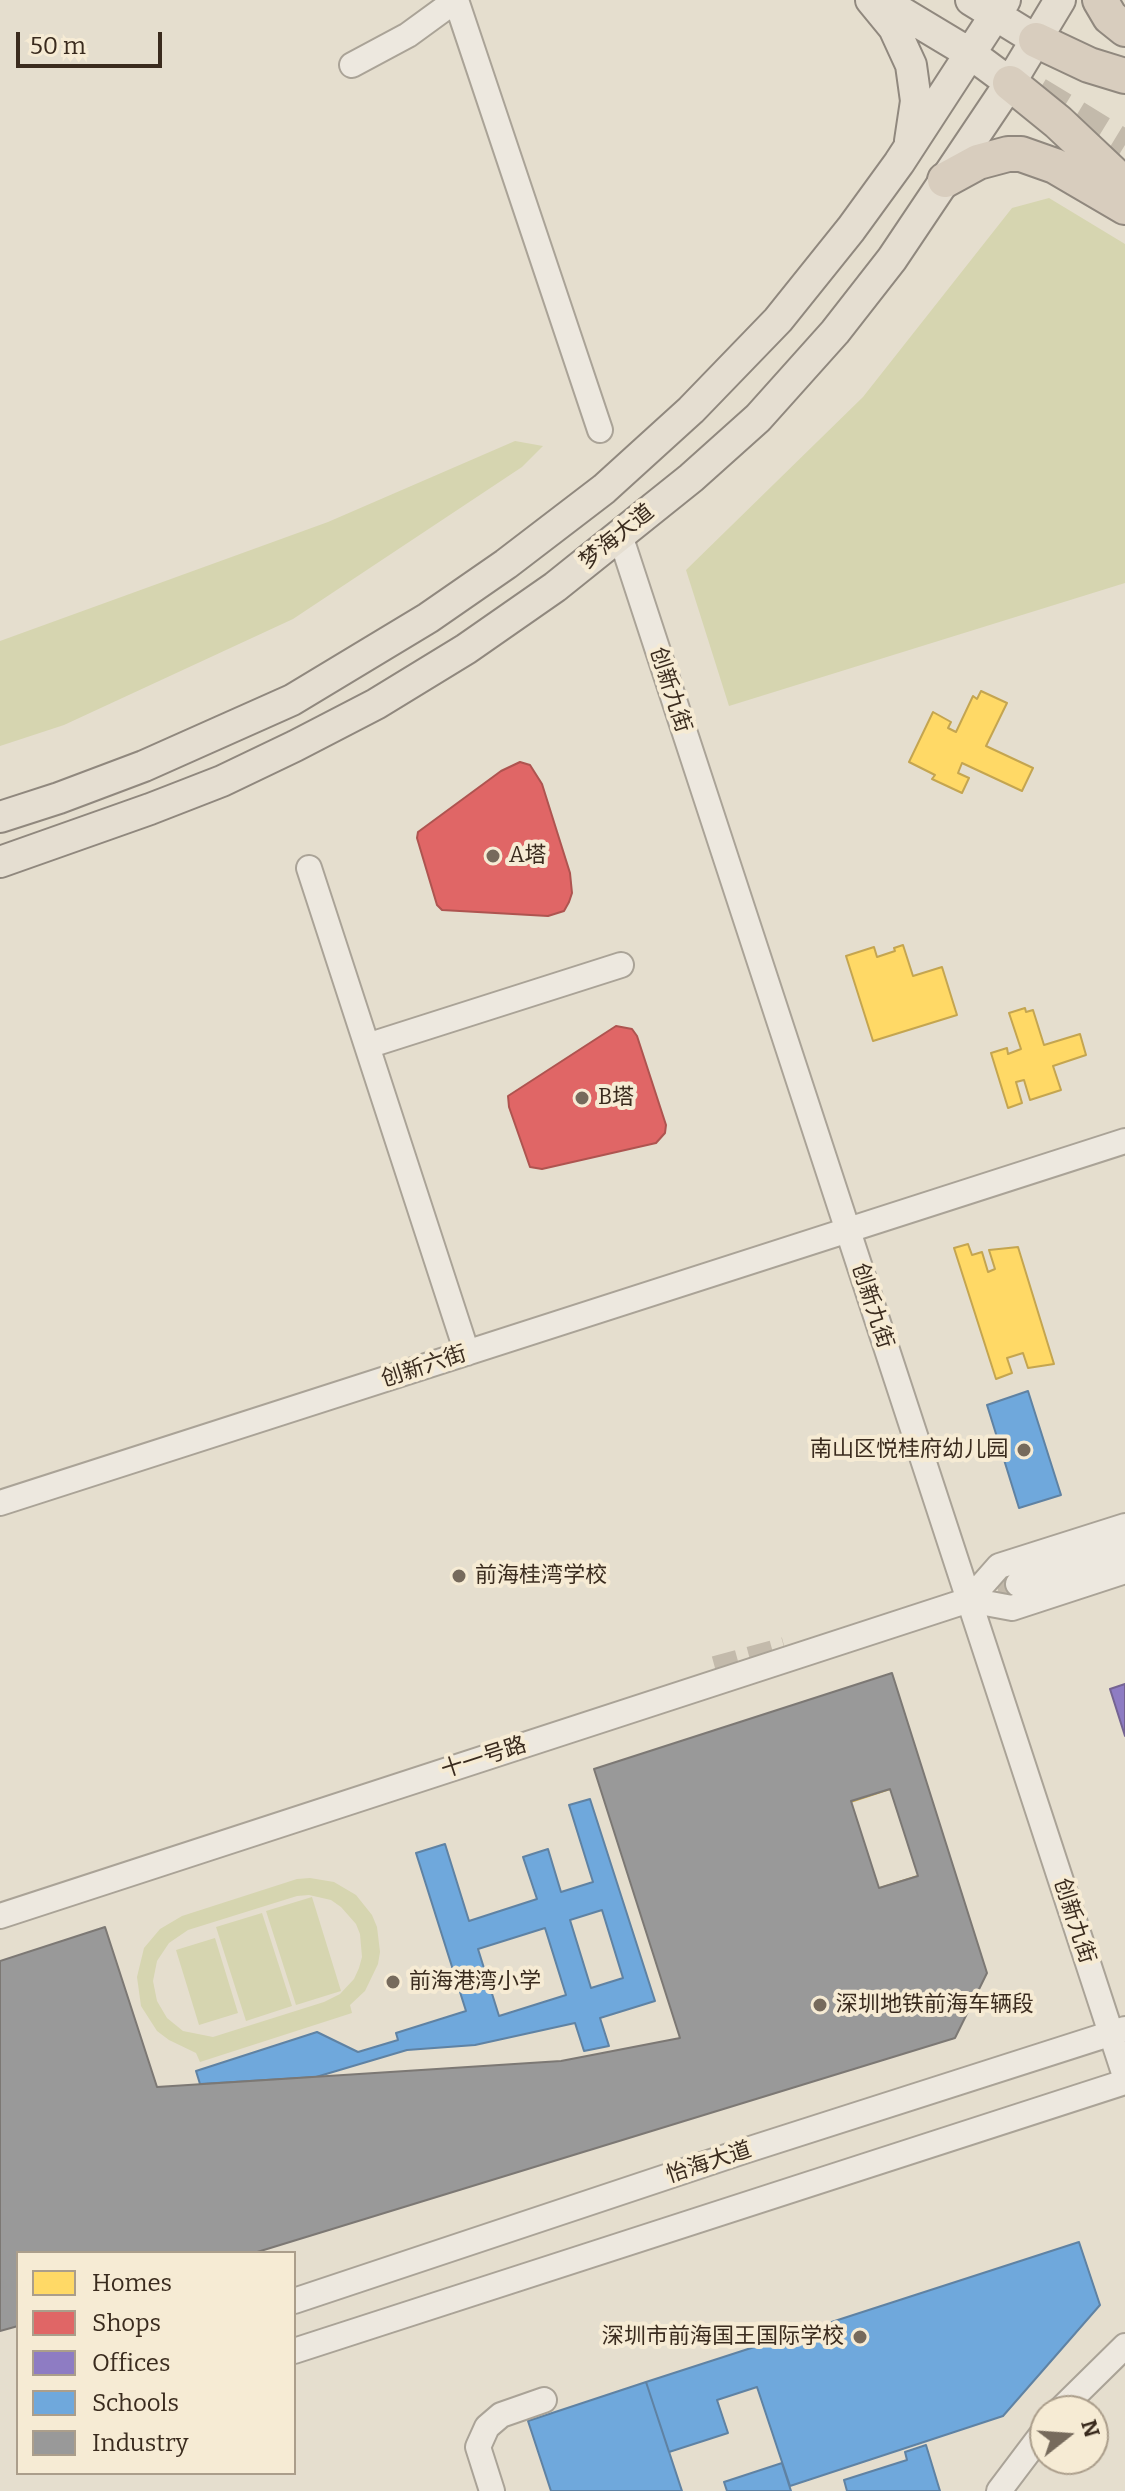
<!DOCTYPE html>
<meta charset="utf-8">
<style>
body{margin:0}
#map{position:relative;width:1125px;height:2491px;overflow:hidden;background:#e5dece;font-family:Bitter,serif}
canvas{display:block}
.legend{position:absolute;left:16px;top:2251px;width:280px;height:224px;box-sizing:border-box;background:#f6ebd4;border:2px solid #ab9e8b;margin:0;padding:10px 14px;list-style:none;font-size:24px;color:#3a2b1e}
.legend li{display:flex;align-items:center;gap:16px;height:40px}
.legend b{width:40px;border:2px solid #ab9e8b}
.north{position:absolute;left:1029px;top:2395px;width:80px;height:80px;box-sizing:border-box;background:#f6ebd4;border:2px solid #ab9e8b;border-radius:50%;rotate:73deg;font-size:22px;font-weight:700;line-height:32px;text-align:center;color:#3a2b1e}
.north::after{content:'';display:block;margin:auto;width:28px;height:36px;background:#766a5c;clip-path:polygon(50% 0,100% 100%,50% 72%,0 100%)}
.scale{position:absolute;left:16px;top:32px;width:146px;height:36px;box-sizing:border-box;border:4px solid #3a2b1e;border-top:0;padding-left:10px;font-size:24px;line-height:28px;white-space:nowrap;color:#3a2b1e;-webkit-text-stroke:6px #f6ebd4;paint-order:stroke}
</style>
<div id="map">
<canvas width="1125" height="2491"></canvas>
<ul class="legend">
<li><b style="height:22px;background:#ffd966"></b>Homes</li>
<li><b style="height:22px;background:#e06666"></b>Shops</li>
<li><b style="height:22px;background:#8e7cc3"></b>Offices</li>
<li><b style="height:22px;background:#6fa8dc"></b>Schools</li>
<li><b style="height:22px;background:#999"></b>Industry</li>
</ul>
<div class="north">N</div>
<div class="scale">50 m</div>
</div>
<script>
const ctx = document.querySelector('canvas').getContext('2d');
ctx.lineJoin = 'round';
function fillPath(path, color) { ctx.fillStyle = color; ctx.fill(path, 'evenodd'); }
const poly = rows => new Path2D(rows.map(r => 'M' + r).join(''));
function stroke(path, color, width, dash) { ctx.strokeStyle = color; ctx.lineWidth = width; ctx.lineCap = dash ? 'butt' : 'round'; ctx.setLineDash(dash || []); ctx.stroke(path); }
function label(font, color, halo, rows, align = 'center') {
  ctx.font = font + ' Bitter,"Noto Sans SC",serif'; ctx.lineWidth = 8; ctx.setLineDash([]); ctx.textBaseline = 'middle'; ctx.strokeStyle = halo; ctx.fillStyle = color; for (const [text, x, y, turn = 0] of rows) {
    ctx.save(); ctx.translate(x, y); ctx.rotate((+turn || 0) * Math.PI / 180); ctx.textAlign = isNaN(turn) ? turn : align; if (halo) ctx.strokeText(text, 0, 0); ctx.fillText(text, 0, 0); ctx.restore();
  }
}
fillPath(poly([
 [1049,198,1125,244,1125,583,729,706,686,570,863,397,1012,208],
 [515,441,543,446,522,467,293,619,64,725,0,746,0,641,328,522],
 [310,1878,334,1882,356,1895,372,1915,377,1927,380,1952,378,1964,365,1991,350,2005,352,2013,200,2062,196,2053,169,2040,157,2031,141,2006,137,1977,144,1948,160,1929,182,1916,297,1879],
 [309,1895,331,1900,341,1907,356,1924,360,1934,362,1957,359,1968,354,1979,340,1994,324,2002,213,2037,183,2031,167,2018,157,2001,153,1981,157,1961,169,1943,188,1930,297,1896],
 [312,1897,341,1991,296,2005,266,1911],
 [262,1913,292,2006,246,2021,216,1927],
 [215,1938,238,2013,199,2025,176,1950]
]), '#d6d5b0');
const homes = poly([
 [981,691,1007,703,986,746,1033,768,1022,791,962,763,958,773,969,778,962,793,932,779,935,775,909,762,933,712,951,722,948,728,956,732,973,696,977,699,981,691],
 [903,945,913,976,942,967,957,1015,873,1041,846,956,874,947,877,957,895,951,894,948,903,945],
 [1025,1008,1026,1012,1033,1010,1044,1045,1080,1034,1086,1055,1053,1066,1061,1090,1030,1100,1024,1080,1016,1082,1022,1103,1008,1108,991,1053,1007,1048,1008,1054,1021,1049,1009,1013,1025,1008],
 [968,1244,972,1255,982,1252,988,1272,995,1269,989,1250,1018,1247,1054,1364,1028,1368,1023,1353,1007,1358,1012,1373,996,1379,954,1248,968,1244],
 [857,1689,890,1789,814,1814,781,1713,857,1689],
 [680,1754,712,1854,637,1879,604,1778,680,1754],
 [918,1876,952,1985,876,2009,842,1900,918,1876],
 [740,1938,774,2048,699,2072,664,1962,740,1938],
 [97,1942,130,2042,54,2066,21,1966,97,1942],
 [554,2071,570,2120,422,2167,406,2119,554,2071],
 [158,2128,193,2238,146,2253,114,2253,82,2153,158,2128],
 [375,2129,391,2177,242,2225,227,2177,375,2129],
 [0,2263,11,2296,0,2300,0,2263]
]);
fillPath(homes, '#ffd966');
stroke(homes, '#c4a550', 2);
const shops = poly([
 [520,762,530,765,542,784,570,873,572,893,569,902,564,911,548,916,442,910,437,905,417,838,418,832,501,771,520,762],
 [616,1026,632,1029,637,1036,666,1125,665,1133,656,1143,542,1169,530,1167,509,1107,508,1096,616,1026]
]);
fillPath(shops, '#e06666');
stroke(shops, '#ae5450', 2);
const offices = poly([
 [1125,1684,1125,1736,1110,1689,1125,1684]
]);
fillPath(offices, '#8e7cc3');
stroke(offices, '#756492', 2);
const schools = poly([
 [1028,1391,1061,1495,1019,1508,987,1405,1028,1391],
 [590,1799,655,2001,600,2018,609,2046,584,2051,575,2023,475,2045,407,2050,316,2077,200,2084,196,2071,317,2032,358,2052,398,2040,396,2033,466,2011,416,1853,445,1844,469,1921,537,1899,523,1857,548,1849,561,1892,593,1882,569,1805,590,1799],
 [602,1910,623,1978,591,1988,570,1920,602,1910],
 [545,1928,566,1995,499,2016,478,1949,545,1928],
 [1079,2242,1100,2305,1003,2416,790,2486,757,2387,717,2400,728,2433,669,2452,646,2382,1079,2242],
 [646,2382,682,2491,551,2491,528,2421,646,2382],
 [926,2445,940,2491,847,2491,844,2480,907,2460,905,2452,926,2445],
 [782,2463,791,2491,727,2491,724,2482,782,2463]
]);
fillPath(schools, '#6fa8dc');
stroke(schools, '#5f82a3', 2);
const industry = poly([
 [892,1673,987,1973,955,2038,254,2253,18,2253,18,2326,0,2331,0,1961,105,1927,157,2087,561,2061,680,2038,594,1769,892,1673],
 [890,1789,918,1876,879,1888,851,1801,890,1789]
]);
fillPath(industry, '#999');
stroke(industry, '#7c7874', 2);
stroke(poly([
 [963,1599,1018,1584],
 [715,1668,785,1649]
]), '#c3baab', 24, [24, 12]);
stroke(poly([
 [1038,92,1125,145]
]), '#c3baab', 30, [30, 15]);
const minor = poly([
 [456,0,600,430],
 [352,65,408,35,456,0],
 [620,535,1125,2076],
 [309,868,467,1353],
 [367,1046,621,965],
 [0,1503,1125,1141],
 [1018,1584,1125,1549],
 [969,1600,999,1566,1125,1526],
 [0,1916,969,1600,1012,1608,1125,1571],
 [294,2301,741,2152,1125,2029],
 [294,2351,1125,2082],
 [1059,2411,1125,2346],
 [492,2491,478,2447,487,2427,501,2415,544,2400],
 [999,2491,1045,2430]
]);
const major = poly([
 [871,0,894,28,911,65,916,101,910,141],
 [881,0,971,54,1010,83],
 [971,0,1036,40],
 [0,817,59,798,144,766,292,700,428,618,506,564,604,489,691,410,778,320,851,229,899,163,1005,0],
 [0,862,150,809,222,781,295,746,376,704,466,649,555,587,691,478,758,418,835,332,892,259,1010,83,1060,0]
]);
const highway = poly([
 [1100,0,1110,17,1125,29],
 [1036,40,1089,65,1125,76],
 [1010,83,1058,122,1125,185],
 [945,180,978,162,1008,154,1021,154,1055,166,1125,207]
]);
stroke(minor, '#aaa397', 28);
stroke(major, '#90887e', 34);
stroke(highway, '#90887e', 38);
stroke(minor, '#ede8df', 24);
stroke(major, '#e5ded1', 30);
stroke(highway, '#d8cdbe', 34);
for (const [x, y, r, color] of [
 [493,856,8,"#766a5c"],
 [582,1098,8,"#766a5c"],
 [1024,1450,8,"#766a5c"],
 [459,1576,8,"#766a5c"],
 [393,1982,8,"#766a5c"],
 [820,2005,8,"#766a5c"],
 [860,2337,8,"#766a5c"]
]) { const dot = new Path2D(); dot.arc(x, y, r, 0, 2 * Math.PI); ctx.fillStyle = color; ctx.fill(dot); stroke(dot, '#f6ebd4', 3); }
label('22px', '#3a2b1e', '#f6ebd4', [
 ["梦海大道",617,537,-39],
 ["创新九街",670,690,72],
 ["创新九街",872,1306,72],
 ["创新六街",424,1367,-18],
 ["十一号路",484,1758,-18],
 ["创新九街",1074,1921,72],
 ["怡海大道",709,2163,-18]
]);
label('22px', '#3a2b1e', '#f6ebd4', [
 ["A塔",509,856],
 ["B塔",598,1098],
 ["南山区悦桂府幼儿园",1008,1450,"right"],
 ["前海桂湾学校",475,1576],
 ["前海港湾小学",409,1982],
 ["深圳地铁前海车辆段",836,2005],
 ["深圳市前海国王国际学校",844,2337,"right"]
], 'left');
</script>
